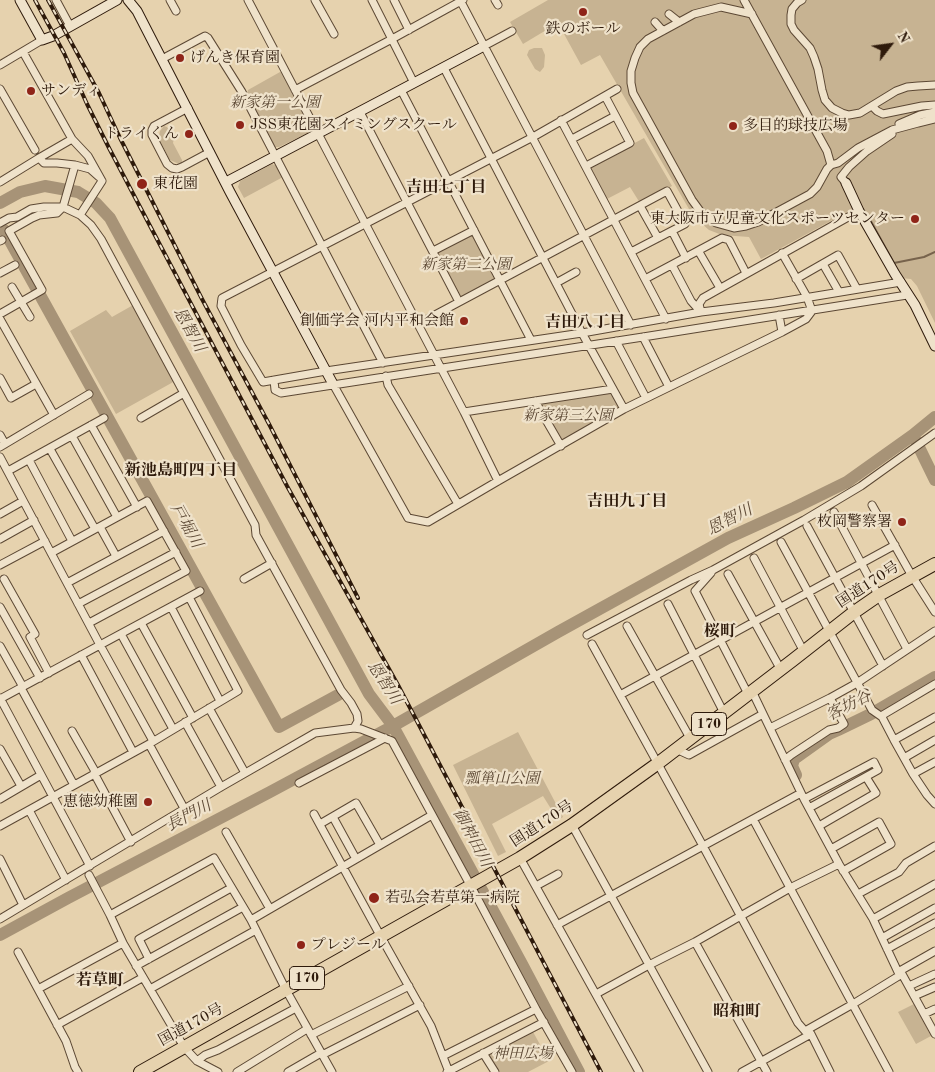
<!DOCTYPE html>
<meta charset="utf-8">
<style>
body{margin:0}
#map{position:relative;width:935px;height:1072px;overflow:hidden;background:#e6d2ae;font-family:"Old Standard TT",serif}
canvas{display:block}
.north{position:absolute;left:865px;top:20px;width:50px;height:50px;-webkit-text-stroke:4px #efe2ca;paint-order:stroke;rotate:60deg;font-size:14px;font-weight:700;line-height:20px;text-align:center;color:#2e1a0b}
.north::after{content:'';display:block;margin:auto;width:18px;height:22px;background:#2e1a0b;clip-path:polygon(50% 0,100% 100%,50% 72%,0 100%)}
</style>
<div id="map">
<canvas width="935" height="1072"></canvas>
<div class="north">N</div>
</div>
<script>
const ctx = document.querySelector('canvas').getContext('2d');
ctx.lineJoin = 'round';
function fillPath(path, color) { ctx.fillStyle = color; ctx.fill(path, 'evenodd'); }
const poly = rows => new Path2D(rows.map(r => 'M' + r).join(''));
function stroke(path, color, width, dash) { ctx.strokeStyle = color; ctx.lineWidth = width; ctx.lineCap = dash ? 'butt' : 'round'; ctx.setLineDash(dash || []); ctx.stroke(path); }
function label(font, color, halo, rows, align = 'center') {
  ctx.font = font + ' "Old Standard TT","Noto Serif JP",serif'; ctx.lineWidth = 4.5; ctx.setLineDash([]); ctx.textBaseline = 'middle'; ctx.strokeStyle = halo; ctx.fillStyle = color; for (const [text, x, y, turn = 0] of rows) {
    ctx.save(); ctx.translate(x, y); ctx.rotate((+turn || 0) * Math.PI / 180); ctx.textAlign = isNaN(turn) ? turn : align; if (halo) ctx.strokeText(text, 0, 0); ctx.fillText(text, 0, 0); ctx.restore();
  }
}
fillPath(poly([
 [548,0,935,0,935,323,917,286,911,279,901,278,860,205,761,259,749,237,722,235,709,230,693,216,600,55,581,65,558,23,523,44,510,22],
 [534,48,542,48,545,55,544,67,540,72,535,69,527,55,529,50],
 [280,72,284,73,312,128,310,132,279,147,274,147,247,95,248,90],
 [164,126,167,127,174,138,173,143,182,160,182,163,179,164,170,160,160,141,159,135,160,131],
 [644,138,672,186,640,203,630,187,607,199,590,170,592,166],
 [272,164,277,166,283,177,244,198,238,187,240,181],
 [470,234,473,235,495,275,493,281,464,297,459,295,438,256,439,251],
 [135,304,175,381,116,414,70,331,106,310,112,317],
 [607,392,615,395,620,403,617,409,563,440,558,438,541,406,542,402],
 [518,732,563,817,558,820,543,796,492,824,506,852,498,856,453,765],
 [914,1004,931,1036,916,1044,898,1012],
 [532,1030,549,1061,528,1072,500,1072,488,1053]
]), '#c7b392');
stroke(poly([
 [868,216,894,263,924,257,935,252]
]), '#77634c', 2);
stroke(poly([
 [0,203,20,192,45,186,78,192,96,203,110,218,369,694,393,726,522,964,579,1072],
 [4,230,279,727,338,695],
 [913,435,935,480],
 [796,775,792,766,794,759,829,734,838,730,871,714,935,677],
 [0,935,68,898,270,792,393,726,558,632,728,538,794,508,847,482,913,435,935,417]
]), '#a79377', 12);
const street = poly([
 [56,0,70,26],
 [170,0,176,11],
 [248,0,464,412,498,481],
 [315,0,334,34],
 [372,0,414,83],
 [394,0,409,30],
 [460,0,631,325],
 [495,0,498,5],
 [744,0,827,151,831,165],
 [802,0,797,3,792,9,791,15,791,24,794,30,810,48,814,57,818,69,822,90,825,100,832,108,842,113,849,115,860,113,896,91,907,87,918,86,935,85],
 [669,14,679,22],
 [752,14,721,7,694,14,648,39,640,47,635,58,631,71,631,83,633,93,692,200,700,211,708,218,716,223,734,228,746,226,758,222,810,194,817,187,827,169,831,165,838,163,858,148,892,130,918,123,935,119],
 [655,22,663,31],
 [484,46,512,31],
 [23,52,72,139,88,156,102,181],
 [162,59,205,36,208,38,242,92,383,363],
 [0,65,42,40],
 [444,68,582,333,624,409],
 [0,89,35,150],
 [617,89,533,137,222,298,221,306,241,345,263,382,326,371,582,333,701,312,774,303,901,282],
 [295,90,392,39,463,0],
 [401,90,531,340],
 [872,106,877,111,883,114,922,106,935,105],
 [188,108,154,126,152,130,152,135,167,164,172,168,177,169,182,167,210,152],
 [360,112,459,302],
 [561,120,666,319],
 [899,124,920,115,935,112],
 [572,139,615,116],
 [39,158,72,139],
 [586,166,630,143,605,96],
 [0,182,39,158,44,163,57,163,75,165,90,169,99,177],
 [846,183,841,177,849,167,867,151,892,134],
 [640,206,658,238],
 [80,215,102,181],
 [0,223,9,218,17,217,31,209,44,207,63,207,80,215,91,225,101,239,255,525,256,535,341,690,351,703,357,714,358,721,354,728,361,729,392,741,474,892,536,1009,572,1072],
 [672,231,686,258],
 [0,241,2,240],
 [433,251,474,230],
 [699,252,720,288],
 [823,264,839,292],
 [672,265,691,301,699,310],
 [0,273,15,265],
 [645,279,722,238,729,240,746,273],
 [796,279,838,255,857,289],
 [556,283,576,272],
 [12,287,30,317],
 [701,312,699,304,703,298,859,211],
 [0,314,42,290,9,231,32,218,39,215,57,213,63,207,75,165],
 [0,319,54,415],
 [418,324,667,191,685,224,631,252],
 [782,332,806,319,812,311,807,297,782,253],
 [643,337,669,387],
 [616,341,646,398],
 [386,376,388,385,458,504],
 [0,378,11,398,36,384],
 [274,380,275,390,281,393,643,337,907,295],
 [333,384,408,518,428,522,498,481,624,409,782,332,779,315],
 [535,401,561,446],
 [464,412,613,389],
 [141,418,184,393],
 [91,425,137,507],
 [0,435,5,444],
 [72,436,117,517],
 [0,447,89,394],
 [50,449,95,529],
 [0,457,100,645,153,741],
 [29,460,72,541],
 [8,471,104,418],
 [872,505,912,576,935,612],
 [834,512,907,649],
 [0,514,23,501],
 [807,526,883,666],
 [100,527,116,556],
 [0,539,34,520],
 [781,542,872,710,882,717,894,740,913,774,927,795,935,804],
 [51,553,147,501,186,571,89,623],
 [754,558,804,652],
 [0,565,45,541],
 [711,573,695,591,748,694],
 [728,574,781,670],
 [4,579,35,634,30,637,49,673],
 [244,579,272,563],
 [67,583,164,531],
 [78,604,176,552],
 [668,604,724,713],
 [0,607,40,678],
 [171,607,220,701],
 [141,623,193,718],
 [627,626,690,738],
 [121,634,173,729],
 [587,635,691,580,713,570,804,520,861,486,935,433],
 [592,644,703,846,798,1023,805,1031,811,1034,830,1072],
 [0,646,23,687],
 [81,655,133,752],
 [21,688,74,785],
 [752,691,804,799,839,864,873,919,898,972,902,974,935,1034],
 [620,695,895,545],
 [0,698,90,866],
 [0,699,200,591],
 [209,708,245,773],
 [881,716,935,684],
 [185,722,221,787],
 [770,728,830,698,857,683,935,631],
 [72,731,96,773],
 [894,740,935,717],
 [149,744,185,810],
 [0,749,21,786],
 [676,749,689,755,763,714],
 [904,758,935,740],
 [785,760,791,755,829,730,838,728,844,724,830,698],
 [94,773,131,842],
 [913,774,935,762],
 [299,783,385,738],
 [0,799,41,775],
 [804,799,874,762,878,770,809,808],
 [29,810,66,880],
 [314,814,381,937,431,1026,449,1072],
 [333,817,356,859],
 [753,819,889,1072],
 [320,824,356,803,380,845],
 [572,825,708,1072],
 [0,826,149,744,238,691,189,597],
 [819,826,876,793,866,777],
 [226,832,270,909],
 [831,849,879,822,891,844,843,871],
 [520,858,639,1072],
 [0,859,23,905],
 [89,875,110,915,214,858,251,920,286,990,332,1072],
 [536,886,558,874],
 [858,894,899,872,906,863,935,846],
 [110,915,123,943,184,1047,197,1061,218,1072],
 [0,919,221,787,315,733,354,728],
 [873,919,935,884],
 [251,920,432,815],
 [557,925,801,793],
 [882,938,935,908],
 [695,942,767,1072],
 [887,949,935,923],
 [18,952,66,1041,75,1067,78,1072],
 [149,959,139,939,231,888],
 [136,966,243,907],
 [898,972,935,951],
 [909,986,935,974],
 [38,989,123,943],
 [150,989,256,930],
 [596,994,649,965,695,942,790,888,839,864],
 [914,996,935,987],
 [924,1014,935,1009],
 [57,1025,142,978],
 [805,1031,853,1004,902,974],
 [311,1035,409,986],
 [483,1053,495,1072],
 [322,1055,420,1005],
 [443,1056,536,1009],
 [197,1061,205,1055,218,1050,296,1008],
 [237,1072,307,1029],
 [288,1072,321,1053],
 [447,1072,544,1022],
 [742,1072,811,1034]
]);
const secondary = poly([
 [20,0,42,40,53,36,117,0],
 [128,0,137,11,230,192,333,384],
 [226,182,484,46],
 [846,183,859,211,895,274,915,305,935,346]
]);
const highway = poly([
 [140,1072,520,858,572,825,657,764,793,660,853,613,879,595,935,564]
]);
stroke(street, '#5c4834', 9);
stroke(secondary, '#2e1a0b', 11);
stroke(highway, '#2e1a0b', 14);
stroke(street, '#efe2ca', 7);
stroke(secondary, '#efe2ca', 9);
stroke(highway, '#e6d2ae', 12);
const rail = poly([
 [35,0,64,53,87,104,109,148,247,410,287,486,398,685,601,1072],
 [48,0,99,93,120,138,202,299,269,424,358,598]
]);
stroke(rail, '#2e1a0b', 4);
stroke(rail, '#efe2ca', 2, [5.5]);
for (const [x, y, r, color] of [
 [583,12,5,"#8f2418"],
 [180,58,5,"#8f2418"],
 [31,91,5,"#8f2418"],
 [240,125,5,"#8f2418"],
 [733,126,5,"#8f2418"],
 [189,134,5,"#8f2418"],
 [142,184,6,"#8f2418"],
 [915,219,5,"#8f2418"],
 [464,321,5,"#8f2418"],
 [902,522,5,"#8f2418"],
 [148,802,5,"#8f2418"],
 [374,898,6,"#8f2418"],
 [301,945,5,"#8f2418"]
]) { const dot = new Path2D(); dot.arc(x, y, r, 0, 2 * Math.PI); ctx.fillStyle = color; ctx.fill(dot); stroke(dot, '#efe2ca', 2); }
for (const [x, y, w] of [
 [709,724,35],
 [307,978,35]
]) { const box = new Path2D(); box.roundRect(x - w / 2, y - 11.5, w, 23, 4); ctx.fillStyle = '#efe2ca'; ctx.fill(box); stroke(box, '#2e1a0b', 1); }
label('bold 14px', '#2e1a0b', null, [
 ["170",709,724],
 ["170",307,978]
]);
label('15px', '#2e1a0b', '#efe2ca', [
 ["鉄のボール",583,29,"center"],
 ["げんき保育園",190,58],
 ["サンディ",41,91],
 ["JSS東花園スイミングスクール",250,125],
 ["多目的球技広場",743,126],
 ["トライくん",179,134,"right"],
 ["東花園",153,184],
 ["東大阪市立児童文化スポーツセンター",905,219,"right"],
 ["創価学会 河内平和会館",454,321,"right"],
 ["枚岡警察署",892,522,"right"],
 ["恵徳幼稚園",138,802,"right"],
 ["若弘会若草第一病院",385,898],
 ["プレジール",311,945]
], 'left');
label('italic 15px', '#5c4834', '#efe2ca', [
 ["新家第一公園",275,103],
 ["新家第二公園",466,265],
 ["新家第三公園",568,416],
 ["瓢箪山公園",502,779],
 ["神田広場",523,1054]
]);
label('15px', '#2e1a0b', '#efe2ca', [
 ["国道170号",868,585,-33],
 ["国道170号",542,824,-33],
 ["国道170号",191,1025,-29]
]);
label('bold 16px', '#2e1a0b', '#efe2ca', [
 ["吉田七丁目",446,188],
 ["吉田八丁目",585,323],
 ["新池島町四丁目",181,471],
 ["吉田九丁目",627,502],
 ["桜町",720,632],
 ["若草町",100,981],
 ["昭和町",737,1012]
]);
label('italic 16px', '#5e4a36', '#efe2ca', [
 ["恩智川",189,330,61],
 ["恩智川",730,520,-27],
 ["戸堀川",186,526,61],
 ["恩智川",384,683,57],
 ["客坊谷",849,706,-27],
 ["長門川",189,816,-28],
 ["御神田川",472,838,62]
]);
</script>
